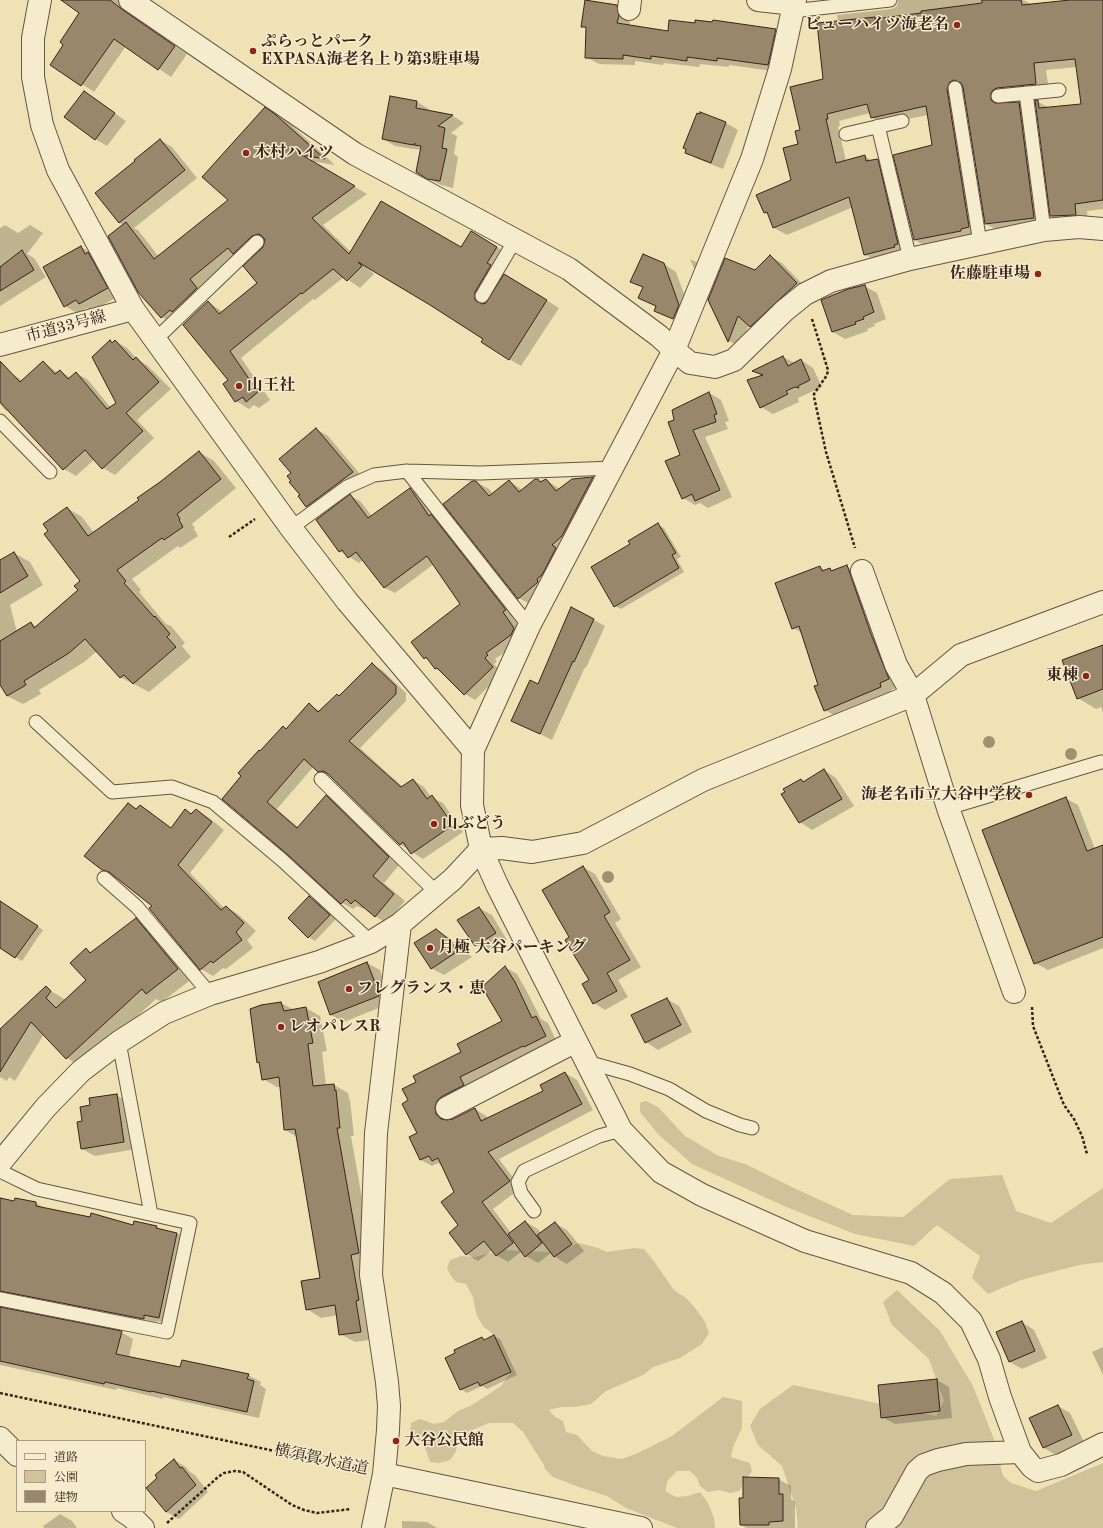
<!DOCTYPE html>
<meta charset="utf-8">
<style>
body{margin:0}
#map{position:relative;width:1103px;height:1528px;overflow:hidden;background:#efe2b4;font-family:"Old Standard TT","Noto Serif JP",serif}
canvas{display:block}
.legend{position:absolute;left:16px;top:1440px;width:130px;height:72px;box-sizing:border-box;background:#f5ecce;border:1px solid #aa9c86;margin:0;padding:5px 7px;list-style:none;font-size:12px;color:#392419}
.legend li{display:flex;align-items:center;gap:8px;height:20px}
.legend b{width:20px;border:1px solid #aa9c86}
</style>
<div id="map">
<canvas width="1103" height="1528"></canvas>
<ul class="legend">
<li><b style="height:5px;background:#f5ecce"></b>道路</li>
<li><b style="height:11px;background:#d0c29a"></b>公園</li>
<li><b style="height:11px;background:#98876a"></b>建物</li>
</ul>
</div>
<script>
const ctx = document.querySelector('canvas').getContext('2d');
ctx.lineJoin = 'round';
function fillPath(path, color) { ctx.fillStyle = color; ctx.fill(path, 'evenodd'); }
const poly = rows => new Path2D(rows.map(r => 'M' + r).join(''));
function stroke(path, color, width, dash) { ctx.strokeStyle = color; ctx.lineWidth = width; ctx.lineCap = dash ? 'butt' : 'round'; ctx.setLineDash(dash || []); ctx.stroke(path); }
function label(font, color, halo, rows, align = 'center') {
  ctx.font = font + ' "Old Standard TT","Noto Serif JP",serif'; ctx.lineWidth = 3; ctx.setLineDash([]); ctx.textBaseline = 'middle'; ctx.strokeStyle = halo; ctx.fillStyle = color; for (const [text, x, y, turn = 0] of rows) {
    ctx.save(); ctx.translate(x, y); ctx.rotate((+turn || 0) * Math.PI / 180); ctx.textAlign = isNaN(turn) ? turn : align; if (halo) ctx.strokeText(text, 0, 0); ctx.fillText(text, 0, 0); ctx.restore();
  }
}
fillPath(poly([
 [646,1101,658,1107,685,1136,719,1156,745,1164,796,1189,853,1215,903,1217,950,1179,1002,1175,1016,1211,1051,1223,1103,1188,1103,1262,1079,1265,1021,1280,988,1294,972,1278,980,1256,937,1225,914,1246,855,1234,784,1206,692,1164,659,1135,640,1112,640,1103],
 [579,1243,598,1248,607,1252,634,1248,644,1249,653,1260,674,1290,687,1299,695,1308,704,1320,709,1333,702,1344,680,1358,653,1367,643,1375,606,1391,591,1404,575,1407,561,1407,549,1410,555,1417,563,1421,566,1432,577,1435,592,1451,603,1456,622,1459,638,1453,672,1436,723,1397,742,1401,742,1428,733,1447,731,1457,750,1463,752,1471,739,1491,730,1493,719,1490,708,1492,700,1486,697,1478,690,1471,677,1471,668,1480,665,1491,676,1497,688,1496,700,1492,708,1503,714,1518,715,1528,677,1528,626,1508,607,1496,576,1486,553,1477,545,1469,544,1465,523,1432,513,1423,489,1423,465,1433,458,1441,456,1451,450,1460,439,1463,430,1462,424,1445,410,1432,411,1423,420,1419,434,1424,444,1422,458,1411,472,1405,501,1386,511,1372,494,1335,483,1326,477,1316,473,1297,466,1284,456,1282,451,1276,447,1268,450,1260,461,1256,475,1257,502,1250,548,1252,559,1246,571,1246],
 [897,1290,940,1331,973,1386,995,1442,1003,1476,1011,1483,1036,1491,1103,1463,1103,1528,798,1528,796,1508,782,1466,758,1445,750,1426,760,1409,793,1385,936,1416,944,1401,929,1359,892,1325,883,1302]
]), '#d0c29a');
fillPath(poly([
 [81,0,130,0,122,8,135,19,187,54,171,77,126,46,94,92,51,64,65,45,81,13],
 [898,0,1023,0,1033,5,1067,1,1067,0,1103,0,1103,209,1087,211,1088,221,1064,223,1051,216,1036,101,1050,108,1082,105,1077,67,1046,70,1049,91,1003,100,1003,104,1019,103,1032,110,1047,225,999,231,986,224,964,89,960,92,981,234,927,247,915,240,933,146,928,115,884,124,871,117,870,113,839,121,840,126,838,126,846,161,865,156,872,161,877,160,890,167,910,251,877,261,864,254,853,207,787,235,774,228,769,215,764,212,792,180,801,131,824,80,838,22,837,15,891,9,896,7,898,3],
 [950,77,963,85,963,87,949,79],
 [617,6,629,13,630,26,669,32,696,24,776,30,788,37,780,72,729,65,729,67,700,64,699,67,664,63,663,65,635,61,635,65,599,64,586,57,587,29,582,26],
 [84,92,126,121,107,146,95,139],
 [417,102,429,109,428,111,453,116,464,123,451,133,457,136,454,154,458,157,453,188,441,185,429,179,421,150,395,146,383,139],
 [265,109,289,123,335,165,310,161,367,194,323,225,352,253,460,248,484,239,509,255,487,300,487,302,517,282,559,308,521,366,509,359,484,338,430,304,367,267,374,274,360,288,344,277,315,300,313,299,241,358,270,400,259,408,254,405,249,409,236,401,224,384,230,380,208,302,223,312,258,283,266,242,246,260,239,256,201,286,209,296,174,324,162,317,123,225,120,223,96,193,137,162,160,140,172,147,197,178,134,228,138,230,159,257,230,200],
 [701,114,726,123,738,130,723,169,698,159,686,152],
 [5,225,18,233,30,225,43,233,27,254,34,258,46,277,0,306,0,228],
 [81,247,93,254,119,296,92,311,87,308,77,313,65,306],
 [770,256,782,263,808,290,761,333,749,325,740,347,729,341,709,300,755,271],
 [690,259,702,265,700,272,694,268],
 [664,264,676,272,691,313,686,325,655,310,657,307,639,297,643,288,631,281],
 [864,286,877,293,886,319,874,324,875,326,867,329,868,331,845,339,833,332],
 [115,341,127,348,137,359,148,366,171,389,137,420,154,438,115,475,103,468,95,459,76,476,64,469,12,413,5,410,0,404,0,378,8,371,23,381,43,362,58,373,60,371,71,378,76,373,88,380,111,408,118,403,110,342,113,343],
 [783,357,795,363,801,360,813,368,822,387,798,398,799,402,773,414,761,407,763,376,755,371],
 [709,393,721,400,729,421,725,422,728,429,705,437,732,497,708,508,700,503,695,505,683,498,681,455,676,420],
 [316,429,328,436,364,479,319,513,307,506,292,481,292,474],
 [199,452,214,461,236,488,192,524,195,528,194,529,198,536,180,548,178,546,132,579,141,590,139,592,166,624,171,626,185,643,182,646,191,657,149,692,120,677,97,651,84,662,39,690,41,694,23,704,7,696,0,683,0,562,14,553,30,562,43,585,10,605,17,632,31,623,37,627,79,590,81,581,67,508,82,517,94,533,140,501],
 [593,478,605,485,531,605,519,598,476,482,489,489,493,494,510,482,523,490,538,480,541,482,546,480,560,489,572,480],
 [411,490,421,495,515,616,513,618,524,634,521,641,495,659,497,661,494,664,502,673,475,700,465,694,444,673,436,669,430,661,425,658,462,604,434,564,395,593,385,588,363,560,359,563,340,551,350,496,360,501,372,516],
 [658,525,664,528,681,557,677,559,684,572,621,609,615,606,631,545],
 [846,566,858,573,901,686,891,690,893,694,837,717,825,710,802,633,793,628,820,567,826,571,830,569,833,571],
 [572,608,605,626,586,668,585,667,552,740,513,721,539,685],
 [1103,646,1103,713,1101,707,1096,709,1078,698],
 [372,664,383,671,406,693,406,701,360,748,403,787,413,780,424,787,431,797,443,803,463,832,423,859,401,845,332,777,319,771,314,766,277,809,298,827,326,796,337,802,400,864,384,883,405,901,386,923,375,916,365,907,363,909,357,906,353,909,342,903,288,853,223,798,283,727,287,729,309,705,321,711,340,697],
 [824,770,836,778,854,806,812,830,800,822,801,780,805,782],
 [1065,798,1078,805,1095,849,1103,848,1103,948,1048,970,1035,963],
 [128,804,138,810,140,806,151,812,151,814,174,832,185,811,192,815,196,810,208,817,224,830,190,873,224,908,226,907,238,914,256,931,247,940,253,948,226,969,223,968,213,976,201,969,153,906,115,877,103,870],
 [583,867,595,874,621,919,615,923,641,967,618,980,628,997,605,1010,594,1003,590,980],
 [309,897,315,901,336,919,315,941,309,937,289,918],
 [0,902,43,930,22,961,0,947],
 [479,908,492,915,507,940,488,952,476,945],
 [136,919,151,928,193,978,162,1002,156,999,82,1067,67,1058,44,1034,15,1081,9,1077,7,1081,0,1077,0,1030,46,988,66,1000,88,980,86,949,92,953],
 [436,930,448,937,472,957,444,975,431,968],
 [367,963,380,970,391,1003,344,1022,331,1015,319,983],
 [505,967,517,974,526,990,541,1019,548,1023,557,1043,446,1114,448,1121,453,1120,475,1109,486,1116,488,1119,545,1092,565,1073,577,1080,593,1110,499,1159,521,1188,493,1209,511,1233,526,1222,538,1229,541,1233,555,1223,567,1230,584,1251,567,1264,555,1257,552,1252,538,1263,526,1256,522,1251,508,1262,496,1255,493,1250,478,1261,467,1254,460,1226,455,1193,443,1166,438,1163,432,1166,421,1160,419,1133,409,1101,417,1082,462,1052,504,1021],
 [667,999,679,1006,692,1032,658,1050,646,1042],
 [281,1003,294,1010,306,1008,320,1016,327,1051,322,1052,326,1086,334,1085,348,1093,349,1099,350,1100,354,1136,351,1136,373,1261,375,1339,355,1342,340,1334,338,1315,321,1318,307,1309,321,1279,297,1137,285,1130,281,1087,277,1087,263,1079,260,1063,258,1062],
 [116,1095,129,1102,136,1149,95,1156,82,1149,83,1122,91,1106],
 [15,1199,36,1203,47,1209,134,1226,157,1227,164,1231,177,1233,189,1241,172,1324,157,1321,156,1326,6,1301,5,1309,121,1332,133,1339,129,1357,181,1368,248,1375,261,1382,260,1385,266,1389,259,1418,163,1397,163,1399,117,1388,116,1390,0,1365,0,1201,15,1202],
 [1022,1322,1034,1330,1047,1358,1022,1369,1010,1362,998,1333],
 [494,1336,500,1339,517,1375,487,1389,482,1386,467,1393,461,1389,482,1338,486,1340],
 [1103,1347,1103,1375,1092,1352],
 [937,1380,949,1387,952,1418,895,1424,882,1417],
 [1058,1406,1070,1413,1084,1442,1056,1455,1044,1448,1031,1419],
 [174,1460,186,1467,190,1472,195,1475,208,1492,179,1519,166,1512,147,1488],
 [778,1479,791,1486,791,1499,795,1502,795,1528,746,1528,741,1525,744,1499],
 [60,1514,72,1521,77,1528,44,1528,43,1526],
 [402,1521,427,1522,437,1528,402,1528]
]), '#0003');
const building = poly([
 [61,0,110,0,123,10,175,46,158,70,114,39,81,86,50,65,63,45,60,42,79,13,61,0],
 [585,0,617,5,619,16,617,23,668,31,669,20,695,23,695,20,712,22,713,20,776,29,768,65,717,58,717,61,687,57,687,61,651,56,651,59,623,55,623,59,585,58,586,27,581,27,585,0],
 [982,0,1021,0,1022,5,1070,0,1103,0,1103,200,1075,204,1076,215,1050,216,1035,100,1038,100,1039,108,1081,104,1075,59,1034,63,1036,84,997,88,993,90,991,93,991,100,995,103,1019,102,1034,218,985,224,963,87,961,83,954,80,950,82,947,89,969,227,961,229,961,231,914,240,893,155,932,145,926,106,871,118,867,104,827,114,828,119,826,119,836,163,865,155,866,161,878,159,898,244,894,245,895,247,864,255,849,197,773,228,767,212,764,213,756,195,791,180,783,148,798,144,795,131,800,130,790,87,823,79,817,23,875,17,875,19,921,13,921,11,982,3,982,0],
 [84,91,115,113,95,140,64,117,84,91],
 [390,96,417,101,416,108,453,115,438,126,445,128,442,148,447,149,440,181,427,179,416,172,421,146,414,145,415,143,413,145,382,139,390,96],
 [265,107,276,115,325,159,302,155,355,186,312,218,349,254,381,201,461,247,471,231,497,247,487,263,491,265,475,292,475,300,482,304,486,303,504,274,547,300,509,360,481,342,483,339,430,305,358,262,362,266,347,281,333,269,302,294,301,293,230,351,258,392,246,402,243,397,235,402,223,384,228,380,183,325,208,301,219,314,257,283,243,266,263,247,265,240,263,237,259,234,252,236,233,254,228,248,190,279,197,288,172,312,170,310,161,318,138,292,108,236,126,222,154,259,228,200,202,177,265,107],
 [700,112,726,122,711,163,685,153,686,149,683,148,697,113,700,114,700,112],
 [160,139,185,170,119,223,95,193,135,161,134,160,160,139],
 [81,246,85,254,88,252,108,288,79,304,76,300,64,307,43,267,81,246],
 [22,250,34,270,0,291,0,267,22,250],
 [643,254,664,263,679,305,673,319,654,311,656,306,638,298,643,287,630,282,643,254],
 [770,255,797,283,750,327,738,316,728,342,708,300,725,258,755,270,770,255],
 [865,285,874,312,863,317,864,319,855,322,856,324,832,332,821,300,848,289,865,285],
 [110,340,112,343,115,340,133,360,136,357,159,382,126,413,143,431,102,469,85,450,63,470,0,402,0,361,20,382,43,361,55,374,60,370,68,379,76,372,107,409,116,403,92,357,110,340],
 [783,356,788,366,801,359,810,380,798,386,799,388,795,387,786,391,788,394,760,408,747,380,763,375,752,371,783,356],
 [709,392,717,414,714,415,716,422,693,430,720,490,695,501,692,494,682,499,665,461,680,455,668,422,674,420,672,410,709,392],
 [316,428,353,472,306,507,298,496,300,495,289,482,291,481,287,476,291,473,279,459,316,428],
 [199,451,221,479,177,514,180,519,179,520,183,527,164,540,162,538,117,570,126,581,124,583,154,617,155,616,170,634,167,637,176,647,133,684,124,675,120,678,85,639,69,653,24,681,26,685,7,696,0,685,0,641,31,622,34,628,78,590,74,586,80,581,44,534,48,531,43,524,67,507,88,536,139,500,137,498,160,482,199,451],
 [593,477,562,536,552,545,556,548,542,575,537,579,538,582,518,599,443,504,472,481,476,481,489,496,509,480,519,492,535,479,538,479,540,482,546,479,556,491,572,479,593,477],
 [410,488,429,516,431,514,506,610,503,612,514,628,511,635,486,653,488,655,485,658,493,667,464,695,437,668,435,669,426,657,424,659,411,642,460,604,427,556,384,588,356,552,348,558,342,550,339,552,316,520,350,494,368,518,410,488],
 [658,523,676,553,672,555,679,568,614,607,591,567,630,544,628,541,658,523],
 [14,552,28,576,0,593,0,560,14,552],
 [847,565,871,634,889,679,880,683,881,687,824,711,814,686,818,685,799,626,792,629,775,583,820,566,822,571,830,568,831,571,847,565],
 [571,607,594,619,574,662,573,661,540,734,511,721,530,680,538,684,571,607],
 [1103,645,1103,689,1077,699,1062,660,1103,645],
 [372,663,396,686,396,694,349,741,401,787,413,779,427,799,432,795,453,825,411,854,403,842,400,845,327,773,323,771,318,772,304,759,267,802,297,828,326,795,389,857,373,876,394,894,375,917,355,900,351,904,346,899,341,904,287,854,222,799,241,776,238,773,259,750,260,751,283,726,286,729,309,703,318,712,337,694,339,696,372,663],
 [824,769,842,799,799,823,781,794,785,792,783,789,801,779,803,782,824,769],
 [1066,797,1087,851,1103,845,1103,937,1034,964,982,830,1066,797],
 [128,803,136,809,140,805,171,828,185,809,191,814,196,809,212,822,178,865,221,910,226,906,244,923,236,932,242,940,213,963,211,961,200,970,149,908,152,906,109,872,102,870,84,856,128,803],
 [583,866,610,912,604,916,630,960,607,973,617,991,593,1004,582,984,589,980,565,940,569,937,542,890,583,866],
 [309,896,330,915,308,938,288,918,309,896],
 [0,901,38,926,15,958,0,948,0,901],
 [479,907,496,933,475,946,457,920,479,907],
 [136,918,178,969,146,994,142,989,66,1059,31,1022,0,1072,0,1029,46,986,51,991,46,998,56,1008,86,980,70,963,86,948,90,953,136,918],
 [436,929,461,949,431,969,414,943,436,929],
 [367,962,379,993,379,996,330,1015,318,982,367,962],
 [505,966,515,982,532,1018,536,1016,546,1036,524,1047,523,1046,460,1077,464,1085,441,1097,437,1101,435,1107,436,1114,441,1119,447,1120,453,1119,475,1108,481,1121,543,1091,540,1085,565,1072,582,1104,488,1152,510,1181,482,1202,513,1243,496,1256,484,1241,466,1255,449,1233,458,1225,441,1202,454,1192,438,1158,432,1161,429,1156,420,1160,409,1137,417,1133,402,1104,408,1100,402,1089,416,1082,413,1076,461,1052,457,1044,502,1021,482,987,505,966],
 [667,998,681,1025,645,1043,631,1015,667,998],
 [281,1002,284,1011,306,1007,313,1043,308,1044,313,1086,334,1084,335,1091,336,1090,340,1128,337,1128,359,1253,351,1255,359,1300,356,1301,361,1332,339,1335,335,1305,306,1310,301,1281,320,1278,295,1129,284,1130,279,1077,262,1080,259,1062,257,1063,250,1009,261,1005,281,1002],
 [117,1094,124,1142,81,1149,77,1122,82,1121,80,1107,90,1105,89,1098,117,1094],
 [0,1198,14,1201,15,1198,36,1202,36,1206,90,1217,91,1213,133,1225,134,1221,157,1226,156,1228,177,1233,159,1318,144,1315,144,1319,0,1291,0,1198],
 [525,1221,542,1243,525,1257,508,1234,525,1221],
 [555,1222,572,1244,554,1257,537,1235,555,1222],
 [0,1307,122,1331,116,1354,180,1367,182,1360,249,1374,247,1379,254,1381,247,1412,151,1391,151,1392,105,1382,104,1384,0,1361,0,1307],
 [1022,1321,1035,1351,1009,1362,996,1332,1022,1321],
 [494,1335,511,1372,480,1386,478,1382,460,1390,445,1358,455,1353,454,1350,482,1337,484,1340,494,1335],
 [937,1379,940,1411,881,1418,878,1385,937,1379],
 [1058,1405,1072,1435,1043,1448,1029,1418,1058,1405],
 [174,1459,180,1468,182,1467,196,1485,166,1512,146,1488,157,1478,155,1475,174,1459],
 [743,1477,779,1478,779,1494,783,1494,783,1521,769,1522,769,1525,740,1525,739,1498,743,1498,743,1477]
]);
fillPath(building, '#98876a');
stroke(building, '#392419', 1);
const lane = poly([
 [792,11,890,0],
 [955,88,980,243],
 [1026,93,1044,230],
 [998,96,1059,90],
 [878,126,910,259],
 [846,134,902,121],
 [482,296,515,240],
 [155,340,257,242],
 [0,421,50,472],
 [407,471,529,626],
 [291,528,347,487,374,475,407,471,480,473,613,468],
 [36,722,112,792,172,787,213,802,282,860,371,942],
 [321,779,437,893],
 [948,808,1101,762],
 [104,878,137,907,210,994],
 [119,1042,151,1214],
 [587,1062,630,1074,669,1089,706,1111,740,1125,752,1128],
 [0,1171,37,1189,190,1223,167,1332,0,1299],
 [534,1211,521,1193,518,1182,524,1171,599,1136,621,1130]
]);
const street = poly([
 [40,0,33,38,33,77,42,125,58,170,133,309,291,528,347,601,473,750],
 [130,0,355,154,569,269,659,336,674,350,690,363,715,367,734,360,784,311,805,294,831,281,910,259,1044,230,1079,227,1103,229],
 [758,0,794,4],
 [795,0,780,69,752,159,674,350,529,626,473,750,472,805,481,849,497,885,621,1130,661,1172,702,1195,805,1241,911,1273,943,1293,971,1321,989,1359,1000,1397,1020,1452,1032,1467,1038,1471,1061,1465,1103,1444],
 [629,9,630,0],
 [0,345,133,309],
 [862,571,896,665,913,695,948,808,1014,992],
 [447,1108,576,1041],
 [0,1163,46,1107,81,1071,119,1042,164,1013,210,994,319,962,371,942,400,924,453,879,481,849,502,848,532,852,583,843,703,780,913,695,961,655,1103,602],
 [0,1438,17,1455],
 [384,1474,641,1528],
 [123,1511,132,1517,143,1528],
 [373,1528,384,1474,388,1430,389,1406,387,1382,371,1275,376,1133,400,924],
 [877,1528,892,1516,917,1471,924,1465,938,1460,966,1454,1020,1452]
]);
stroke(lane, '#665440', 15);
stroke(street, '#665440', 24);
stroke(poly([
 [812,319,828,370,827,375,814,394,814,397,826,452,855,548],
 [229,537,255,519],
 [1032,1007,1033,1026,1064,1105,1074,1119,1082,1136,1087,1154],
 [0,1393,360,1469],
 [167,1523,218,1477,224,1473,235,1471,243,1472,292,1505,304,1510,317,1513,351,1509]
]), '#392419', 2.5, [3, 2]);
stroke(lane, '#f5ecce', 13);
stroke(street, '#f5ecce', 22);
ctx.fillStyle = '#a09070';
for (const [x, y] of [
 [989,742],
 [1071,754],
 [608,877]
]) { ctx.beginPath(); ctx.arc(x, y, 6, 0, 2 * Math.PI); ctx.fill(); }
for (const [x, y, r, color] of [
 [957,25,4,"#8f2418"],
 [253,51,4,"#8f2418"],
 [246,153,4,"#8f2418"],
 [1038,274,4,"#8f2418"],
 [239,386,4,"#8f2418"],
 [1086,676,4,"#8f2418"],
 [1029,795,4,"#8f2418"],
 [434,824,4,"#8f2418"],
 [430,948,4,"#8f2418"],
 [349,989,4,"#8f2418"],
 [281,1027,4,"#8f2418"],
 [396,1441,4,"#8f2418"]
]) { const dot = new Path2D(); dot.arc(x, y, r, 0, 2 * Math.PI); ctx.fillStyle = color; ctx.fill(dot); stroke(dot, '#f5ecce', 1.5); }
label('bold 16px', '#392419', '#f5ecce', [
 ["ビューハイツ海老名",949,25,"right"],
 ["ぷらっとパーク",261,42],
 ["EXPASA海老名上り第3駐車場",261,60],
 ["木村ハイツ",254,153],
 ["佐藤駐車場",1030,274,"right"],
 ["山王社",247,386],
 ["東棟",1078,676,"right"],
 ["海老名市立大谷中学校",1021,795,"right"],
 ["山ぶどう",442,824],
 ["月極 大谷パーキング",438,948],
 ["フレグランス・恵",357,989],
 ["レオパレスR",289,1027],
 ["大谷公民館",404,1441]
], 'left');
label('16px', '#392419', '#f5ecce', [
 ["市道33号線",66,327,-15],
 ["横須賀水道道",321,1460,12]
]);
</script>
